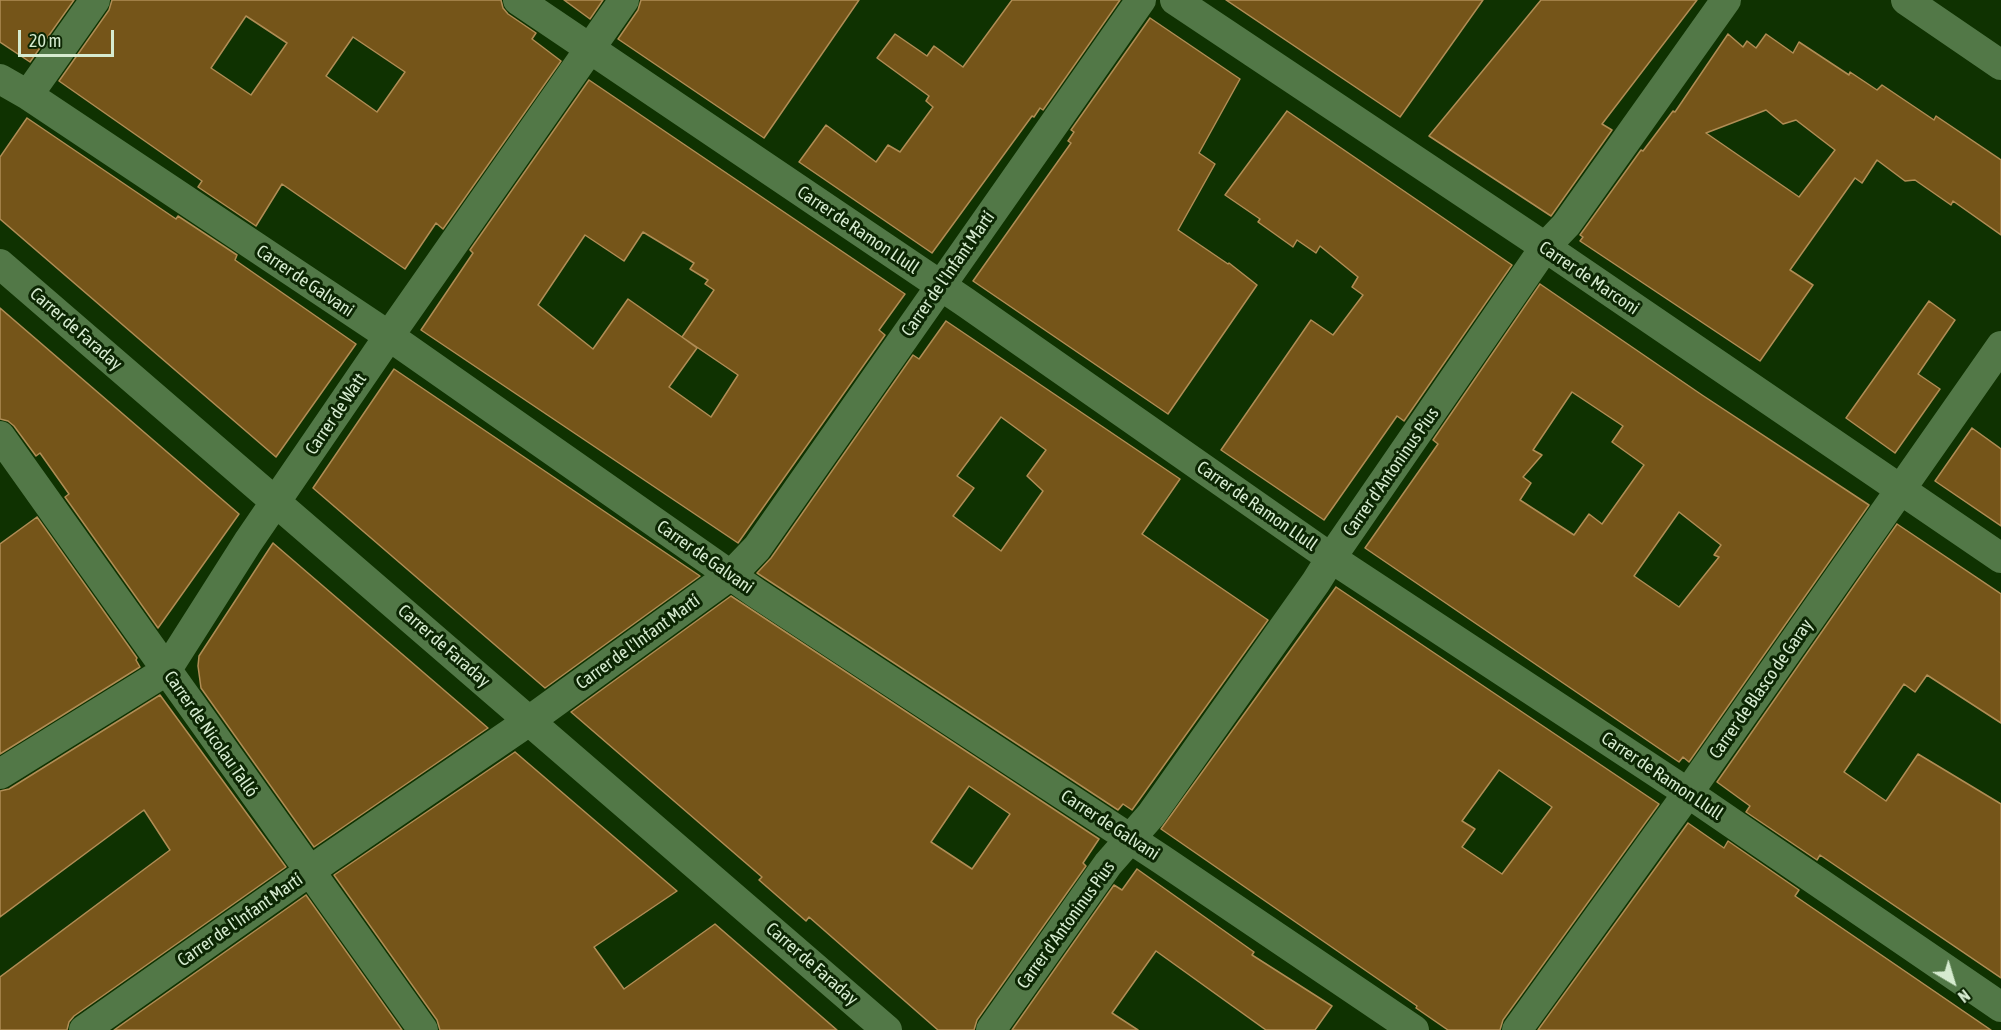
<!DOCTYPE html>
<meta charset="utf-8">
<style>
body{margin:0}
#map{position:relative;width:2001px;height:1030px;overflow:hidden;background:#0f3201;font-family:"Asap Condensed",sans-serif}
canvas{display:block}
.north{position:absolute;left:1923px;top:952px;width:60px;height:60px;-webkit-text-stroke:4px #0c2603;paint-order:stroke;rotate:142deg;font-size:16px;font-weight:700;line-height:24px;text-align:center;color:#d6ebd0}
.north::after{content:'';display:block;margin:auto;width:21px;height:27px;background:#d6ebd0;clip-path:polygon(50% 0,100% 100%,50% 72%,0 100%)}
.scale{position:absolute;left:18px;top:30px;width:96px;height:27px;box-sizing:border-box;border:3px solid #d6ebd0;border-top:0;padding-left:8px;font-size:18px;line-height:21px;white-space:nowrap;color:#d6ebd0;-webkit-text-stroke:4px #0c2603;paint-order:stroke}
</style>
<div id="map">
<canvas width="2001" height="1030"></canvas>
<div class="north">N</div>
<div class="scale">20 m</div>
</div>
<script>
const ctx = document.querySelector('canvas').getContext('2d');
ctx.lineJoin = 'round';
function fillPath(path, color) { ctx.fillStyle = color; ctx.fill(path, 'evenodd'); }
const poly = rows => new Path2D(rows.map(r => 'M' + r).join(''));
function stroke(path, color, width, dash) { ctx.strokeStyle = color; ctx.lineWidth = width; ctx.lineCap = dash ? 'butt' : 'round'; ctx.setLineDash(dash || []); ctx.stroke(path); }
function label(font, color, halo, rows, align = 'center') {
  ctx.font = font + ' "Asap Condensed",sans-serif'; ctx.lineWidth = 6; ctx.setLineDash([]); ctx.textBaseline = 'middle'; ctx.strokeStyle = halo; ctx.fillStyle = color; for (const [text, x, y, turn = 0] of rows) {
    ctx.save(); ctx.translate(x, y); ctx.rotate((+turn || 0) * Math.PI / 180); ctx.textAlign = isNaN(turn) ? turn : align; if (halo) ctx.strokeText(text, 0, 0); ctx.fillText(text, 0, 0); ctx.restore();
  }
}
const building = poly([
 [0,0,74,0,30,62,0,42,0,0],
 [112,0,501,0,503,8,508,14,536,33,532,39,561,61,443,229,436,223,405,269,282,184,256,226,198,187,202,181,59,81,109,10,112,0],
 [246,16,287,43,251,95,211,68,246,16],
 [353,37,405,72,377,112,326,76,353,37],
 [564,0,603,0,590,19,564,0],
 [641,0,859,0,764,138,618,39,638,10,641,0],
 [1012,0,1120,0,1043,110,1040,108,1034,117,1032,116,932,253,799,162,826,125,876,162,888,145,900,152,933,107,926,101,929,96,877,58,895,34,927,56,934,46,963,67,1012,0],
 [1226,0,1483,0,1400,117,1226,0],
 [1541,0,1697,0,1602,124,1612,130,1551,216,1429,136,1541,0],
 [1150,18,1240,79,1199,153,1215,164,1178,230,1228,264,1229,263,1257,285,1168,414,973,281,1071,143,1068,141,1074,132,1071,130,1150,18],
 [1728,34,1743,47,1747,41,1756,48,1766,34,1793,53,1799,42,1849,75,1850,72,1877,90,1882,85,1934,120,1936,116,2001,160,2001,235,1953,201,1951,205,1915,180,1905,181,1877,160,1862,183,1855,178,1790,270,1813,285,1760,361,1580,241,1583,237,1580,235,1641,150,1643,151,1673,111,1675,112,1728,34],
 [1766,110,1783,124,1796,120,1835,150,1799,197,1706,133,1766,110],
 [589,80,905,294,879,330,885,335,738,543,421,330,473,253,470,250,589,80],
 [643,232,694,263,690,269,708,280,705,284,714,290,682,337,628,299,593,349,538,305,585,235,624,261,643,232],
 [682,337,738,375,711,417,669,387,697,348,682,337],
 [1287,111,1512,265,1404,421,1397,416,1324,520,1221,450,1311,320,1333,335,1363,295,1352,287,1358,277,1320,246,1316,253,1297,240,1293,247,1258,222,1260,219,1225,195,1287,111],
 [27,118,176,219,178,216,237,255,235,260,356,344,276,457,0,219,0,157,27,118],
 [1540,284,1702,395,1869,505,1689,762,1683,757,1679,762,1365,548,1438,444,1433,440,1540,284],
 [1572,392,1623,426,1612,442,1644,465,1602,524,1589,514,1574,535,1520,500,1531,483,1523,477,1542,455,1533,450,1572,392],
 [1679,512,1721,545,1714,555,1719,557,1679,607,1634,576,1679,512],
 [1929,301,1955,320,1918,374,1940,389,1895,453,1846,418,1929,301],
 [0,308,239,514,158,628,65,497,69,494,40,453,36,456,14,426,8,421,0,419,0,308],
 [946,321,1180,479,1142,534,1268,620,1132,810,1123,804,1118,810,757,573,771,558,913,355,919,359,946,321],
 [1001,417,1046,450,1027,476,1043,491,1001,551,953,516,974,488,957,476,1001,417],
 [394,369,654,545,700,576,545,688,313,488,394,369],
 [1972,428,2001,449,2001,526,1935,481,1972,428],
 [37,517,137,658,136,660,140,667,0,754,0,544,37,517],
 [1897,524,2001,594,2001,723,1927,675,1915,692,1904,684,1844,772,1886,801,1918,754,2001,804,2001,978,1820,855,1817,860,1746,812,1750,806,1717,782,1897,524],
 [273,543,488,728,314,847,201,688,198,666,199,656,273,543],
 [1336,587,1659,804,1503,1020,1500,1030,1448,1030,1416,1008,1417,1006,1161,829,1336,587],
 [1499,770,1552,807,1502,874,1462,847,1475,829,1462,821,1499,770],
 [731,596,1099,839,1083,863,1086,866,977,1020,974,1030,938,1030,809,917,806,921,759,880,762,877,571,712,731,596],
 [969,786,1010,814,972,869,931,842,969,786],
 [160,695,286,867,74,1016,69,1022,67,1030,0,1030,0,977,170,850,144,810,0,917,0,791,9,789,160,695],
 [515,752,677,891,594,947,624,989,715,924,837,1030,440,1030,437,1020,334,875,515,752],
 [1688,823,1724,848,1728,841,1799,890,1795,896,1991,1030,1538,1030,1688,823],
 [1137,869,1254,952,1252,955,1332,1006,1315,1030,1266,1030,1156,951,1112,1013,1138,1030,1012,1030,1114,885,1122,890,1137,869],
 [306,895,402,1030,114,1030,306,895]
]);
fillPath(building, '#755519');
stroke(building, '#b08d55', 1.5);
stroke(poly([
 [518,0,965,302,1331,558,1688,793,2001,1007],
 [1175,0,1545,247,2001,558],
 [1906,0,2001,65],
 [0,79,28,95,389,336,756,593,1161,859,1414,1030],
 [28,95,95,0],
 [0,264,887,1030],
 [0,436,423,1030],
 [0,774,166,671,248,542,389,336,624,0],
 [84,1030,327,859,529,721,732,574,757,548,1141,0],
 [991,1030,1108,864,1151,815,1316,582,1331,558,1545,247,1566,225,1726,0],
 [1517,1030,1688,793,2001,346]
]), '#527847', 30);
label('18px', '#d6ebd0', '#0c2603', [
 ["Carrer de Ramon Llull",858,230,34],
 ["Carrer de l'Infant Martí",948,274,-55],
 ["Carrer de Marconi",1589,278,34],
 ["Carrer de Galvani",305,281,34],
 ["Carrer de Faraday",76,329,41],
 ["Carrer de Watt",336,414,-56],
 ["Carrer d'Antoninus Pius",1391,472,-55],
 ["Carrer de Ramon Llull",1257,506,35],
 ["Carrer de Galvani",705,557,35],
 ["Carrer de l'Infant Martí",638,642,-36],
 ["Carrer de Faraday",444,646,41],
 ["Carrer de Blasco de Garay",1761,689,-55],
 ["Carrer de Nicolau Talló",211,734,55],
 ["Carrer de Ramon Llull",1662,776,34],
 ["Carrer de Galvani",1110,825,33],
 ["Carrer de l'Infant Martí",240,920,-35],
 ["Carrer d'Antoninus Pius",1066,925,-54],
 ["Carrer de Faraday",812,964,41]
]);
</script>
